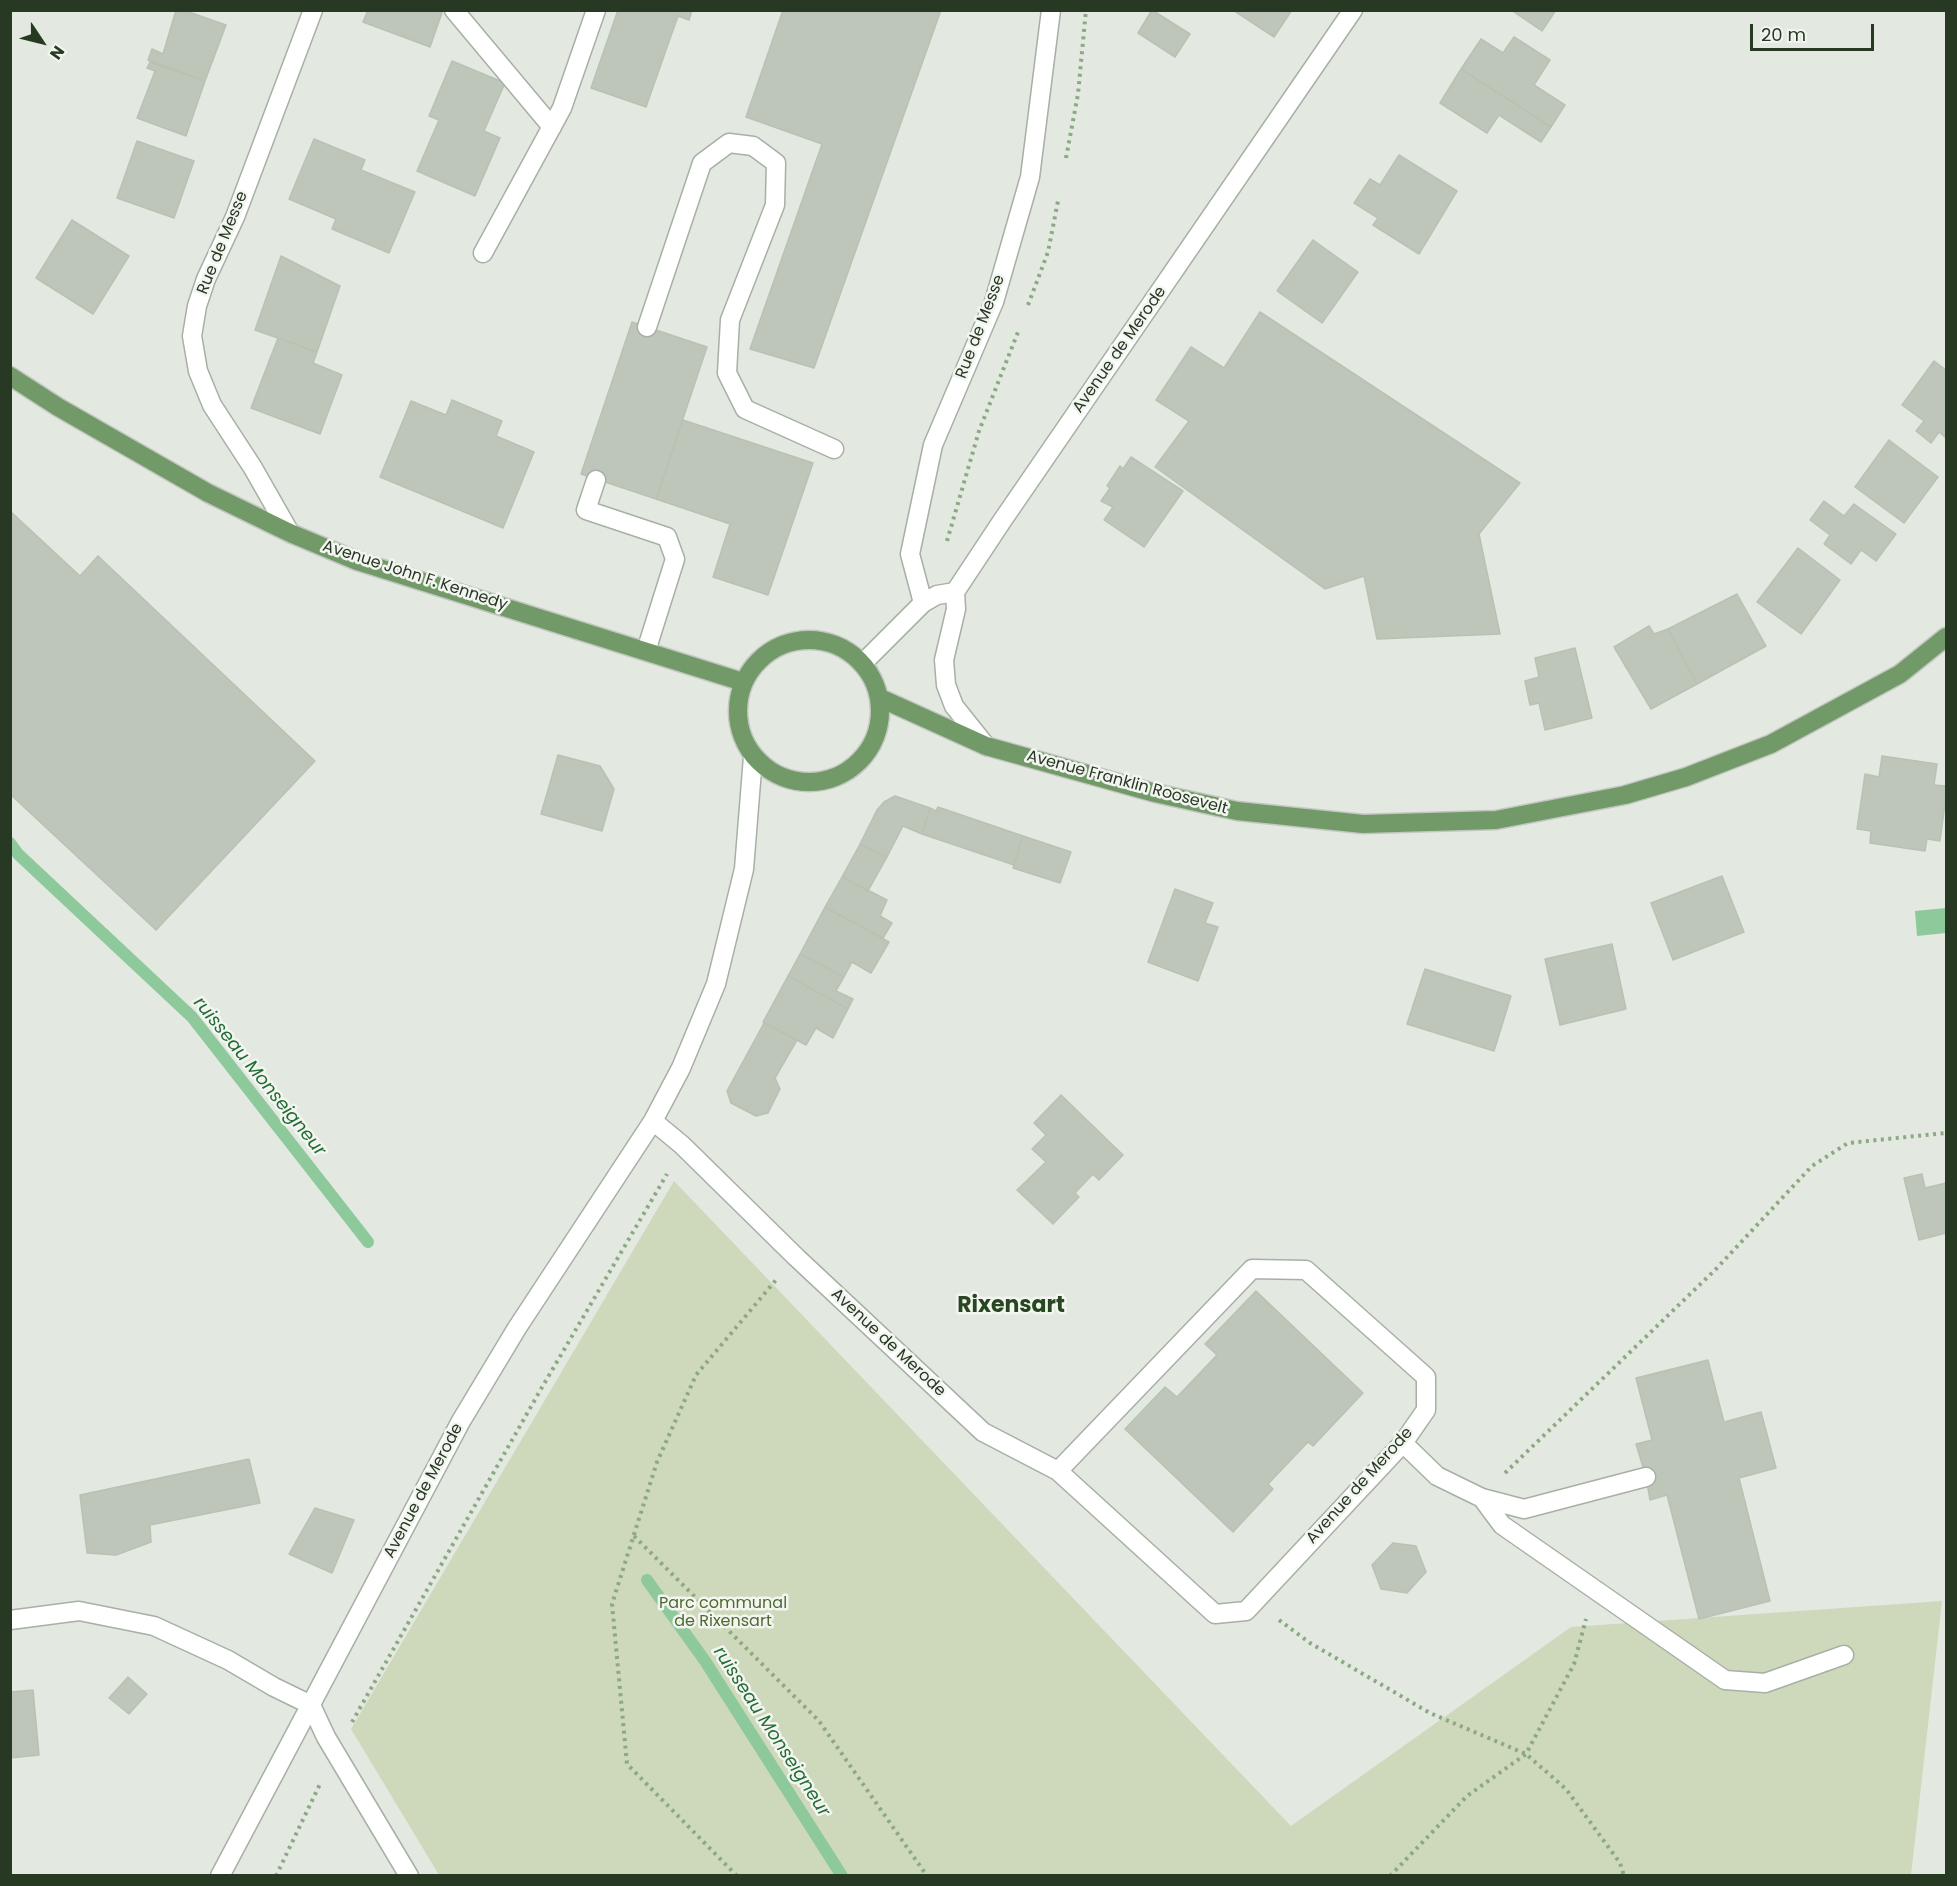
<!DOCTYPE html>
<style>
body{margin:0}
#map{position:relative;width:1957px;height:1886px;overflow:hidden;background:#e3e9e0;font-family:Poppins,sans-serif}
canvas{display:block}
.frame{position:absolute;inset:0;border:12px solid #273823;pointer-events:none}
.north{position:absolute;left:12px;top:12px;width:60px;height:60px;-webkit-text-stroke:4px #f3f6f0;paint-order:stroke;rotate:125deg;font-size:16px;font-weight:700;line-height:24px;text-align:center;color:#273823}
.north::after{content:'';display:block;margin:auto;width:21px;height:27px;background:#273823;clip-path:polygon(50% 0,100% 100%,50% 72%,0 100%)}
.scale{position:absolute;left:1750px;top:24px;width:124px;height:27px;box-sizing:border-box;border:3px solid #273823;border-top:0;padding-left:8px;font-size:18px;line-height:21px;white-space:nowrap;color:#273823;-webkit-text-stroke:4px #f3f6f0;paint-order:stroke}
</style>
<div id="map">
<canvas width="1957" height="1886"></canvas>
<div class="frame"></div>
<div class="north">N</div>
<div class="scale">20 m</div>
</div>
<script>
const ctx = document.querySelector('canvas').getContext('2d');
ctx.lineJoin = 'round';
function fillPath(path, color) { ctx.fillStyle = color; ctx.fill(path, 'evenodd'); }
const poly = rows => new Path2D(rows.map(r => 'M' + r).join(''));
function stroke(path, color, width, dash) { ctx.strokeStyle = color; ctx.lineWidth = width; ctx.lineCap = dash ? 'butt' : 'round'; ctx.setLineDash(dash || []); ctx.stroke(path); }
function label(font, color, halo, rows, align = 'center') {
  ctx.font = font + ' Poppins,sans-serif'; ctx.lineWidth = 5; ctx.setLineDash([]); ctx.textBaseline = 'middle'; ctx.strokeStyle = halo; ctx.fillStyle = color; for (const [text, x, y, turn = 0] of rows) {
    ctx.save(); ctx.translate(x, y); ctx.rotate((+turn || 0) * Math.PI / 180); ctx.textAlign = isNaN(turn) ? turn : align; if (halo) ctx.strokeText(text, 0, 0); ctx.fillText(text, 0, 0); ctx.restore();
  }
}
fillPath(poly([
 [674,1181,1291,1826,1571,1627,1942,1601,1911,1875,439,1875,351,1729]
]), '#ced8bb');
fillPath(poly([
 [1946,908,1946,933,1917,936,1915,911]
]), '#8ec99c');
stroke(poly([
 [10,843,18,854,192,1017,368,1242],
 [647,1580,705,1661,842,1876]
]), '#8ec99c', 12);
const building = poly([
 [176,10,183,10,226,25,205,81,148,60,152,49,163,54,176,10],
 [368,10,443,10,430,47,363,22,368,10],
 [618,10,692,10,689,20,678,16,646,107,591,88,618,10],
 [783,10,941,10,814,368,750,349,822,144,746,117,783,10],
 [1152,10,1190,34,1175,57,1138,33,1152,10],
 [1233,10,1292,10,1274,37,1233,10],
 [1511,10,1556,10,1542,31,1511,10],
 [1514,37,1550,60,1534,85,1565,105,1551,127,1461,69,1481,39,1503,53,1514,37],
 [452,61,505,83,484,131,500,138,475,196,417,171,439,120,429,116,452,61],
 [150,62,205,81,186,136,137,118,155,71,147,68,150,62],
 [1461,69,1551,127,1541,142,1499,115,1487,133,1440,103,1461,69],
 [314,139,365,160,361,170,415,192,389,253,332,229,336,219,289,199,314,139],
 [137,141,194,161,174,218,117,198,137,141],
 [1399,155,1457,191,1419,254,1373,225,1378,218,1354,203,1370,179,1380,185,1399,155],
 [72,220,129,256,93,314,36,278,72,220],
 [1313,240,1358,272,1322,323,1277,291,1313,240],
 [281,256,340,286,317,352,255,330,281,256],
 [1260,312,1520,483,1479,534,1500,634,1377,639,1364,576,1325,589,1155,467,1189,421,1156,400,1191,347,1224,368,1260,312],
 [632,322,707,347,656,499,581,474,632,322],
 [278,338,317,352,313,363,342,375,320,434,251,408,278,338],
 [1934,361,1946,370,1946,438,1939,432,1931,443,1916,431,1924,421,1902,405,1934,361],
 [452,400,502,421,496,436,534,452,503,528,380,477,411,401,446,415,452,400],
 [683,420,813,463,768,595,713,577,730,524,656,499,683,420],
 [1889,440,1938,477,1904,523,1855,487,1889,440],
 [1131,457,1183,491,1144,547,1104,520,1113,507,1101,501,1110,488,1107,486,1120,466,1123,469,1131,457],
 [1824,501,1844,516,1854,504,1896,534,1876,561,1861,550,1851,564,1824,544,1830,535,1810,520,1824,501],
 [10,511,80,576,98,556,315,761,156,930,10,794,10,511],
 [1798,548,1840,580,1801,634,1757,602,1798,548],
 [1737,594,1766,646,1697,684,1668,629,1737,594],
 [1649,626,1654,634,1668,629,1697,684,1651,709,1614,647,1649,626],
 [1575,648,1592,718,1545,730,1539,703,1530,705,1525,681,1539,677,1535,658,1575,648],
 [558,755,600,766,614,789,602,831,541,814,558,755],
 [1882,756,1937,764,1934,785,1946,786,1946,796,1940,841,1927,839,1925,851,1870,843,1871,831,1857,829,1865,774,1879,777,1882,756],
 [895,796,930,808,922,834,903,826,887,857,860,844,877,810,884,802,895,796],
 [938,807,1023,836,1014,865,922,834,930,808,936,811,938,807],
 [1023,836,1071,852,1060,883,1013,868,1023,836],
 [860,844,887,857,868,891,842,877,860,844],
 [1722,876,1744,932,1673,960,1651,903,1722,876],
 [842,877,887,900,880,916,892,923,883,938,825,907,842,877],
 [1175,889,1213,903,1205,923,1218,927,1198,981,1148,962,1175,889],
 [825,907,889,942,871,973,852,962,844,977,800,954,825,907],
 [1612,944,1626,1009,1560,1025,1545,959,1612,944],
 [800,954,844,977,836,991,853,999,848,1009,788,976,800,954],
 [1425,969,1511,996,1494,1051,1407,1024,1425,969],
 [788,976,848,1009,833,1038,816,1028,806,1045,763,1022,788,976],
 [764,1023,797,1040,775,1078,780,1089,768,1113,756,1116,731,1103,727,1091,764,1023],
 [1061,1095,1123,1155,1099,1180,1093,1174,1075,1193,1079,1197,1053,1224,1017,1190,1046,1162,1032,1149,1046,1135,1034,1123,1061,1095],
 [1922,1174,1925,1188,1946,1183,1946,1233,1919,1240,1904,1178,1922,1174],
 [1256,1291,1363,1393,1313,1446,1308,1442,1268,1484,1273,1489,1233,1532,1125,1429,1165,1387,1177,1397,1217,1355,1205,1344,1256,1291],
 [1708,1360,1724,1422,1761,1412,1776,1468,1739,1478,1770,1601,1699,1619,1667,1495,1650,1500,1646,1477,1636,1444,1652,1440,1636,1378,1708,1360],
 [249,1459,260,1503,150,1525,151,1542,116,1555,87,1553,80,1495,249,1459],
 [315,1508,354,1520,332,1573,289,1554,315,1508],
 [1393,1543,1416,1546,1426,1572,1407,1593,1381,1589,1372,1565,1393,1543],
 [128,1677,147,1694,129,1714,109,1698,128,1677],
 [33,1690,39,1755,10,1758,10,1692,33,1690]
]);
fillPath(building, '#bdc6b9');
stroke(building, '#b8c2b3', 1.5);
stroke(poly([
 [596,480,647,327]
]), '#bdc6ba', 18, [18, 9]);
const minor = poly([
 [454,10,552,127],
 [483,253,562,108,596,10],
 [647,327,702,163,729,143,753,146,776,163,775,205,730,320,727,373,745,409,834,449],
 [596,480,586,510,667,537,675,559,646,651],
 [290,533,253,468,212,405,198,371,192,336,197,306,206,279,235,217,313,10],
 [955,592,956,609,944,660,946,685,954,706,986,746],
 [923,603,910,554,933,445,994,302,1030,177,1051,10],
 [863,663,923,603,937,595,955,592,1002,521,1353,10],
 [653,1121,682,1145,796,1257,983,1432,1058,1471,1215,1614,1246,1611,1403,1443,1426,1410,1426,1377,1306,1270,1252,1269,1058,1471],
 [1403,1443,1437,1476,1482,1498,1524,1509,1646,1477],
 [1482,1498,1502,1525,1725,1680,1765,1683,1844,1655],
 [10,1620,79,1611,154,1626,228,1660,274,1687,311,1705,326,1737,409,1876],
 [220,1876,461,1421,517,1328,653,1121,681,1068,716,984,744,869,753,757]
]);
const major = poly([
 [10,376,58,407,208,493,290,533,357,561,743,682],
 '738 711a71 71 0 1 1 142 0a71 71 0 1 1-142 0Z',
 [880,698,986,746,1155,793,1237,811,1363,824,1496,820,1625,795,1686,777,1771,744,1900,674,1946,637]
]);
stroke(minor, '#a7b0a4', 21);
stroke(major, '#c3c7c1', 21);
stroke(poly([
 [1066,158,1078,94,1086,10],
 [1028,305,1048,252,1058,201],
 [947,541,979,431,1018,332],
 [1505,1473,1716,1269,1812,1166,1848,1143,1946,1133],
 [634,1536,819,1721,927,1876],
 [1279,1620,1310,1643,1430,1713,1526,1754,1566,1789,1620,1863,1624,1876],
 [352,1722,541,1389,667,1174],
 [276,1876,320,1784],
 [737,1876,627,1764,612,1604,657,1462,696,1375,776,1280],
 [1390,1876,1467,1796,1526,1754,1574,1664,1586,1619]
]), '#8ca984', 4, [3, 4.5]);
stroke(minor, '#fff', 18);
stroke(major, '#729a69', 18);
label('16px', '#273823', '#f3f6f0', [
 ["Rue de Messe",223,243,-68],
 ["Rue de Messe",981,327,-69],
 ["Avenue de Merode",1120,350,-55],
 ["Avenue John F. Kennedy",415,576,18],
 ["Avenue Franklin Roosevelt",1127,783,15],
 ["Avenue de Merode",888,1343,43],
 ["Avenue de Merode",1360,1486,-48],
 ["Avenue de Merode",424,1491,-62]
]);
label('16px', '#4f6a32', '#f3f6f0', [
 ["Parc communal",723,1604],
 ["de Rixensart",723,1622]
]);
label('italic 18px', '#246c36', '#f3f6f0', [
 ["ruisseau Monseigneur",259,1077,51],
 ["ruisseau Monseigneur",771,1732,57]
]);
label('bold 22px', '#274721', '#f3f6f0', [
 ["Rixensart",1011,1306]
]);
</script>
